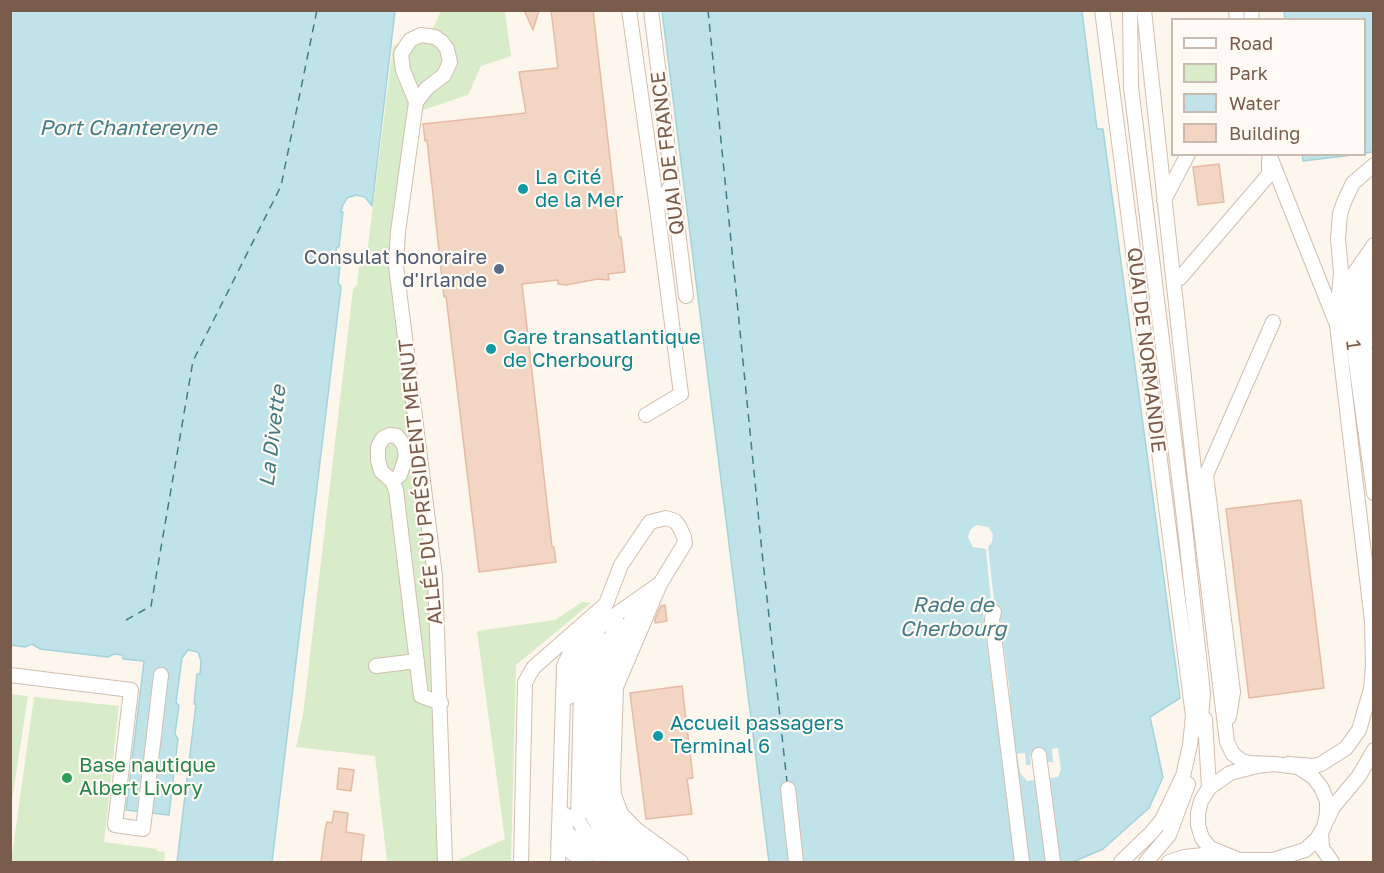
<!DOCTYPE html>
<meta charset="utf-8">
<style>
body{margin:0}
#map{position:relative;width:1384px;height:873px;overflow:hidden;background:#fdf6ec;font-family:"Golos Text",sans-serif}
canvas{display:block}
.frame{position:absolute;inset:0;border:12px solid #7a5c4d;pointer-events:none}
.legend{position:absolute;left:1171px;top:18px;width:195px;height:138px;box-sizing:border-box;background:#fffaf3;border:2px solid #cabbb1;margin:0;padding:8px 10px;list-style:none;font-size:18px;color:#7a5c4d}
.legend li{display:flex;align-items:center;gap:12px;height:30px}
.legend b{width:30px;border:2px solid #cabbb1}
</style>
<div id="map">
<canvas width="1384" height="873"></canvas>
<div class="frame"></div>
<ul class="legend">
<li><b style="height:8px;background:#fff"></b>Road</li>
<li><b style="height:16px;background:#d8ecc9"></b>Park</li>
<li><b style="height:16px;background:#bfe3e8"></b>Water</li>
<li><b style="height:16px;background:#f3d5c3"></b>Building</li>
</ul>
</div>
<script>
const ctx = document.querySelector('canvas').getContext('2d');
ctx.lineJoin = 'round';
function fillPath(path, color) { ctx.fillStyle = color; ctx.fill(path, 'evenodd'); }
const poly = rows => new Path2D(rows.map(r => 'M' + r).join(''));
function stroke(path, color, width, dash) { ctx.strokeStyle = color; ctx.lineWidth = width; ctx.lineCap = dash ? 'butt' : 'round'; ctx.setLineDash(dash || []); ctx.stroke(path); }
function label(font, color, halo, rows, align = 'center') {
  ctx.font = font + ' "Golos Text",sans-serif'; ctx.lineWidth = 4.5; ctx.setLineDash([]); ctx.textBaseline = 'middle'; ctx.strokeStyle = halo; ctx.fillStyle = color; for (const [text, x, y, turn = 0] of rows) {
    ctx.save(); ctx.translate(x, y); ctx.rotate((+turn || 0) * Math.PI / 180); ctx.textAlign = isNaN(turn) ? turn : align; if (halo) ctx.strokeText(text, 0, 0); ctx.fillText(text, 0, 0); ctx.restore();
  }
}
fillPath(poly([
 [441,11,505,11,511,56,481,66,468,95,411,114,391,256,430,596,435,819,440,862,387,862,375,756,296,747,303,715,353,289,357,285,360,260,367,254,393,46,433,28],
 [582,602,591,603,516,665,511,862,454,862,505,839,477,631,555,620],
 [11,694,28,696,11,807,10,694],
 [34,697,119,706,104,842,157,849,157,851,165,852,164,862,11,862]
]), '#d8ecc9');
const water = poly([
 [11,11,395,11,372,206,365,197,356,195,347,198,342,207,341,212,343,212,339,247,337,247,336,251,341,258,338,283,341,287,272,862,177,862,196,704,194,704,197,674,200,674,201,661,198,652,188,650,182,658,176,702,179,706,175,734,178,739,169,815,126,810,144,661,123,659,123,655,114,654,108,657,40,649,32,644,25,647,11,645,11,11],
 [662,11,1082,11,1097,129,1103,129,1180,698,1150,717,1163,777,1149,808,1103,849,1073,862,769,862,662,11],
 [1284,11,1373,11,1373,152,1365,153,1364,20,1285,19,1284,11],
 [1302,154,1353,154,1353,155,1303,161,1302,154]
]);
fillPath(water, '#bfe3e8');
stroke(water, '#a5d3da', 1.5);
fillPath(poly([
 [976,525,988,527,993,534,992,542,988,547,995,610,997,610,1000,618,1010,694,1008,697,998,699,994,696,983,613,992,611,986,549,973,547,968,537,970,530],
 [1058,748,1061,769,1058,777,1027,781,1020,773,1017,754,1025,753,1026,765,1031,765,1030,755,1046,753,1048,762,1053,762,1052,749]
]), '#fdf6ec');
stroke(poly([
 [708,10,762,552,787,782],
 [126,620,151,606,193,361,281,186,317,10]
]), '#437c86', 1.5, [8, 6]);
const building = poly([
 [524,10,539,10,533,30,524,10],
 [551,10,593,10,619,237,621,237,625,272,608,274,609,280,598,279,566,285,558,284,558,280,522,284,552,547,554,547,556,562,479,572,446,296,444,297,427,140,425,141,423,124,526,113,519,72,558,68,551,10],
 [1219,164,1224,202,1198,205,1193,167,1219,164],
 [1301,500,1324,688,1249,698,1226,509,1301,500],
 [665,605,667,621,655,623,655,619,661,606,665,605],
 [682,686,693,778,687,779,692,814,646,819,630,693,682,686],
 [339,768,354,770,351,791,337,789,339,768],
 [334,811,348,813,346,832,364,835,361,862,321,862,325,830,327,822,332,823,334,811]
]);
fillPath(building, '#f3d5c3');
stroke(building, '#e6bba3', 1.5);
const minor = poly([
 [629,10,657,208],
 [651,10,686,296],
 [1102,10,1193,716,1190,745,1183,776,1162,820,1151,833,1121,862],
 [1130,10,1131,87,1184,519,1203,693,1200,730],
 [1144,10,1195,479,1227,742,1233,754,1242,761,1249,763,1274,764],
 [1236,10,1237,20],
 [1251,10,1252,20],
 [421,35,435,37,442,42,447,49,450,62,444,75,427,88,416,102,403,70,401,54,410,40,421,35],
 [416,102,398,232,396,266,435,576,445,862],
 [1269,154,1335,320],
 [1164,200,1188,154],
 [1374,265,1348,305,1374,493],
 [1366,277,1374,340],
 [1180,278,1266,178,1269,173,1269,160],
 [1357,290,1374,419],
 [1339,295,1341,272,1338,239,1340,214,1344,202,1353,183,1374,165],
 [646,415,681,394,657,208,672,184],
 [392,481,400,475,406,456,404,445,397,436,390,435,383,438,378,447,378,460,381,471,392,481,396,490,421,696,441,703],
 [641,601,637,605,605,685,601,796,605,812,611,822,662,862],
 [994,612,992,619,1022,862],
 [617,622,594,684,590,804,591,813,599,827,613,841,644,862],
 [599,638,585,672,581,689,578,820,585,832,627,862],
 [376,666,417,661],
 [10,675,131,690,115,825,143,829,161,675],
 [569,697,581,651,587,646],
 [1229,717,1233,692,1206,475,1273,322],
 [1205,719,1209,788],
 [1039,755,1053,862],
 [1274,764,1298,767,1313,777,1321,787,1327,801,1327,814,1324,827,1317,839,1305,850,1273,860,1239,860,1210,848,1202,838,1198,825,1198,813,1201,801,1209,788,1230,773,1257,766,1274,764],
 [1288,764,1314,766,1321,764,1346,748,1359,730,1371,689,1373,666,1372,621,1337,325,1339,301,1342,291,1374,245],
 [788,789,796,862],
 [566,815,566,829,568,834,607,862],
 [1327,820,1333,807,1359,776,1374,750],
 [1321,832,1322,848,1332,862],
 [558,843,585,862],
 [521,862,525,683,529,675,534,667,606,604,621,565,650,522,666,518,675,521,679,526,684,537,685,543,660,584,616,687,613,778,614,795,621,814,637,830,681,862],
 [558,862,564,666,570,653,608,620,658,585],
 [1146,862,1169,835,1188,784],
 [1169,862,1184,857,1203,855,1219,856]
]);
stroke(minor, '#d1beb0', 16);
stroke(minor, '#fff', 14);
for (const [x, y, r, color] of [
 [523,189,6,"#0f9aa8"],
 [499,269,6,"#5c6f8a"],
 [491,349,6,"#0f9aa8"],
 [658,736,6,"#0f9aa8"],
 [67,778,6,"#2e9e5b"]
]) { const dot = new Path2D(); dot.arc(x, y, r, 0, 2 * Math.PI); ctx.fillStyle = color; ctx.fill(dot); stroke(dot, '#fffaf3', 2); }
label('20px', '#7a5c4d', '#fffaf3', [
 ["QUAI DE FRANCE",668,153,-97],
 ["1",1353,345,82],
 ["QUAI DE NORMANDIE",1146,350,83],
 ["ALLÉE DU PRÉSIDENT MENUT",421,482,-96]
]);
label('20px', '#0d838f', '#fffaf3', [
 ["La Cité",535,178],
 ["de la Mer",535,201],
 ["Gare transatlantique",503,338],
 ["de Cherbourg",503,361],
 ["Accueil passagers",670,724],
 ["Terminal 6",670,747]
], 'left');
label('20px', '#4e5e75', '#fffaf3', [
 ["Consulat honoraire",487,258],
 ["d'Irlande",487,281]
], 'right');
label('20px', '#27864d', '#fffaf3', [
 ["Base nautique",79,766],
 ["Albert Livory",79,789]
], 'left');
label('italic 21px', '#437c86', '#fffaf3', [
 ["Port Chantereyne",128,128],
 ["La Divette",273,436,-83],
 ["Rade de",953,605],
 ["Cherbourg",953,629]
]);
</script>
